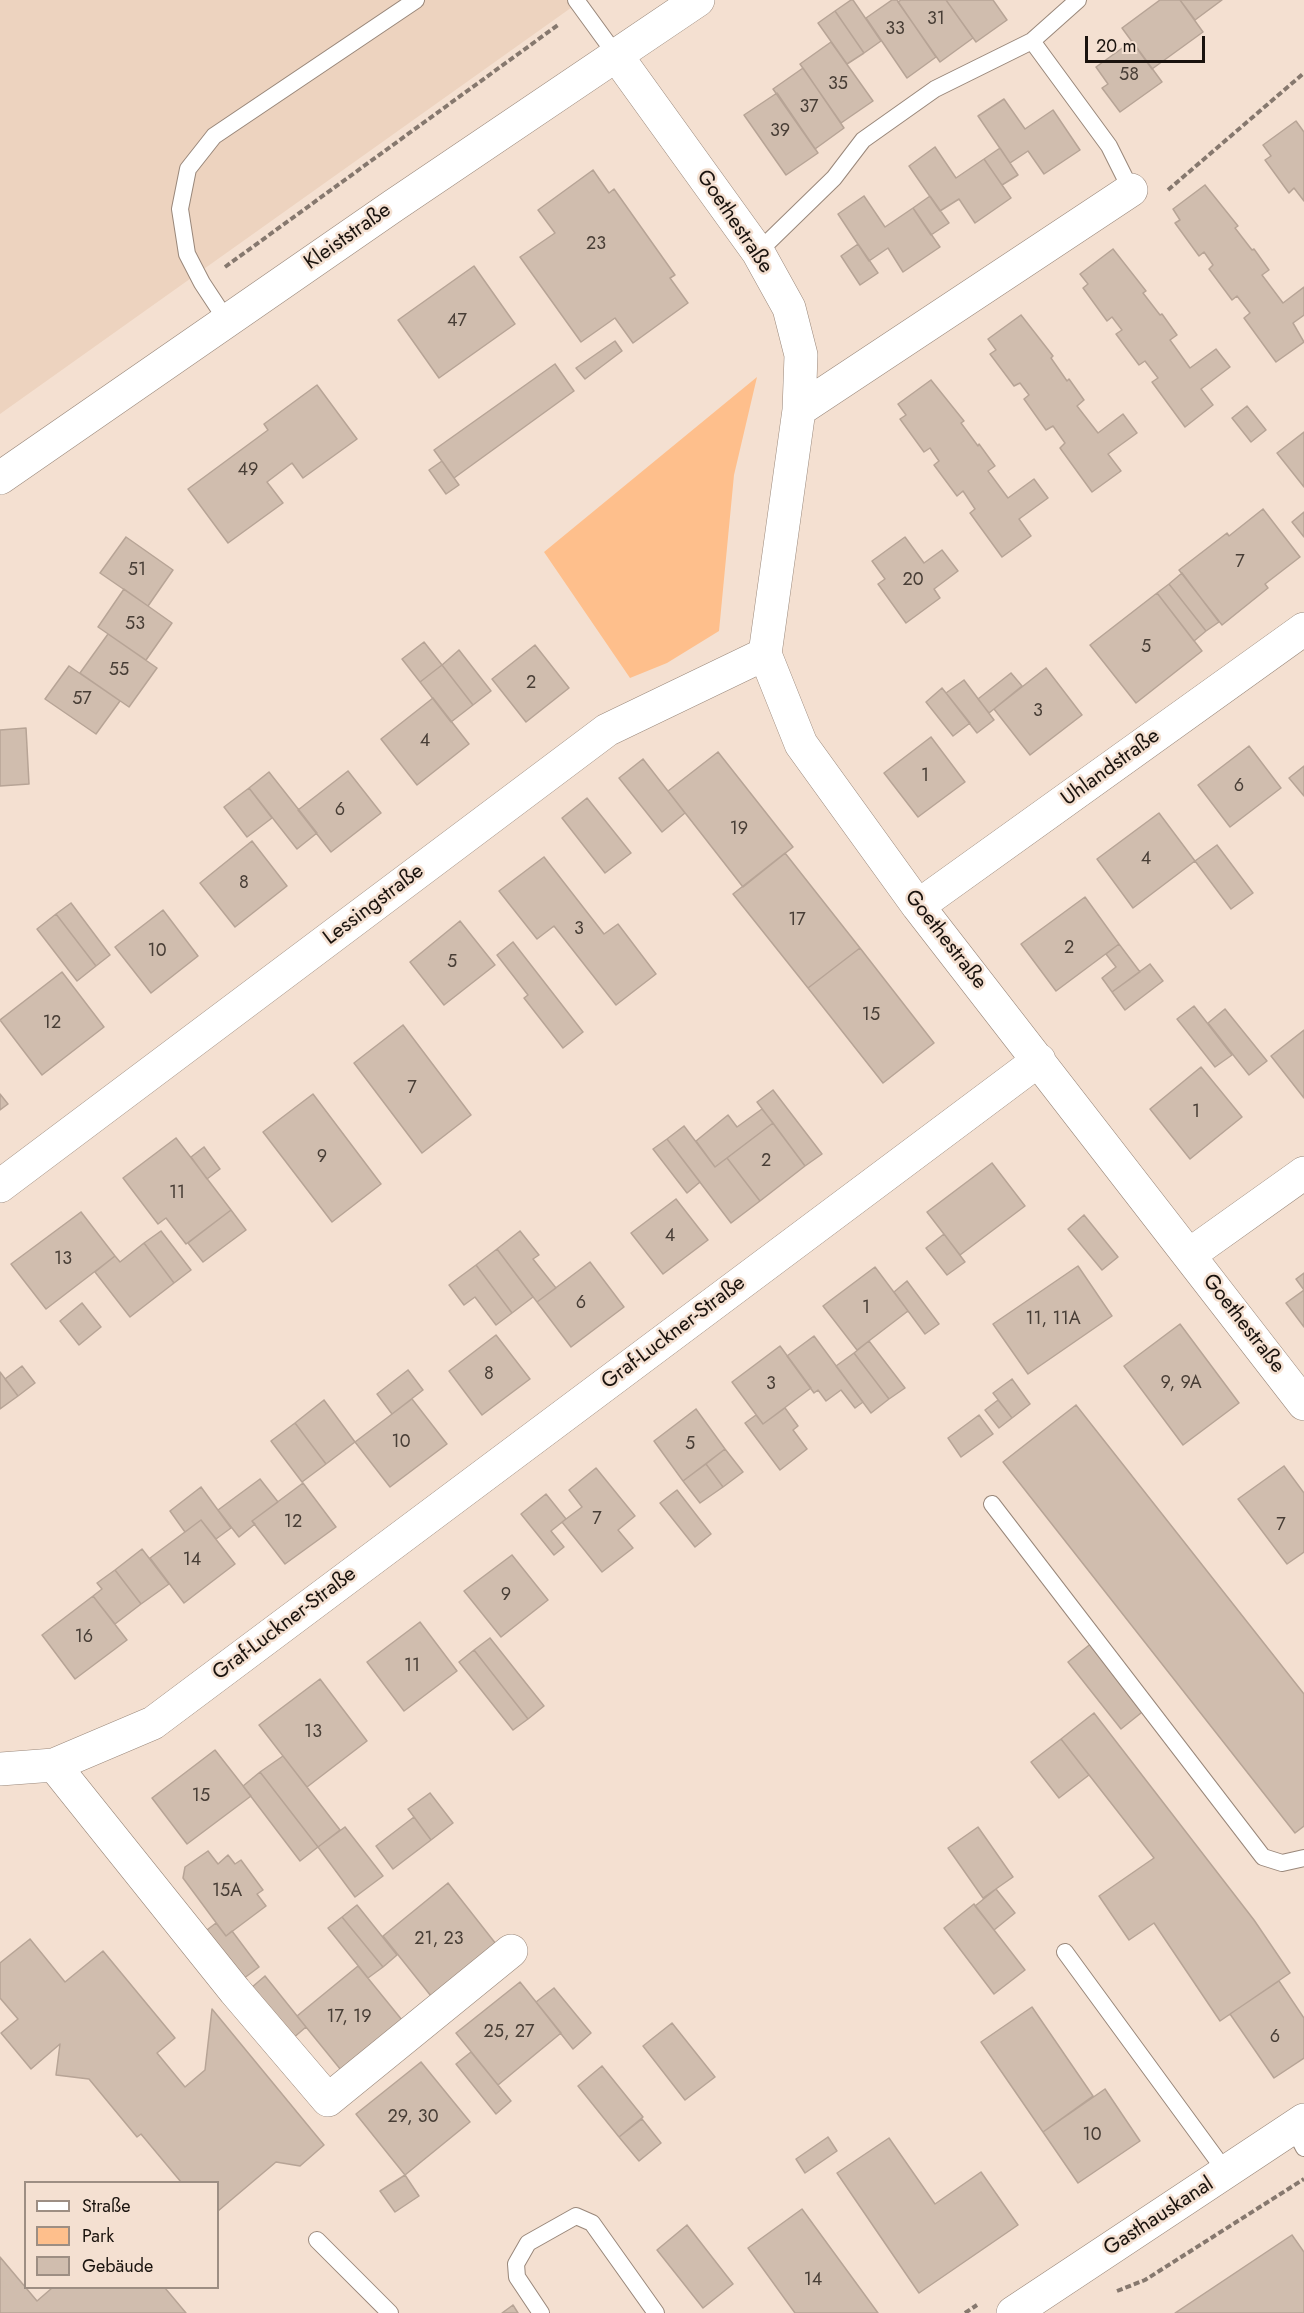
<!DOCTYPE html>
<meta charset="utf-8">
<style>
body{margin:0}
#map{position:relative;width:1304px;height:2313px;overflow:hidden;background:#f4e0d1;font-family:Jost,sans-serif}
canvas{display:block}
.legend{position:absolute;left:24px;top:2181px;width:195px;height:108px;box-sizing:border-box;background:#f4e0d1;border:2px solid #9d8e83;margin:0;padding:8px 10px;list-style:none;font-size:18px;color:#1a130e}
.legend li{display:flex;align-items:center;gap:12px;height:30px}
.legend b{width:30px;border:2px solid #9d8e83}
.scale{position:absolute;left:1085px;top:36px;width:120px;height:27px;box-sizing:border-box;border:3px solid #1a130e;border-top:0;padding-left:8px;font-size:18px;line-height:21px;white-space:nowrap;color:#1a130e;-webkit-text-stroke:4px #f4e0d1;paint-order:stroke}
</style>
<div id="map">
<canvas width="1304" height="2313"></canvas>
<ul class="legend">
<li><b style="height:8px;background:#fff"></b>Straße</li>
<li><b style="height:16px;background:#febf8c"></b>Park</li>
<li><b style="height:16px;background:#d0bdae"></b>Gebäude</li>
</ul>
<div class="scale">20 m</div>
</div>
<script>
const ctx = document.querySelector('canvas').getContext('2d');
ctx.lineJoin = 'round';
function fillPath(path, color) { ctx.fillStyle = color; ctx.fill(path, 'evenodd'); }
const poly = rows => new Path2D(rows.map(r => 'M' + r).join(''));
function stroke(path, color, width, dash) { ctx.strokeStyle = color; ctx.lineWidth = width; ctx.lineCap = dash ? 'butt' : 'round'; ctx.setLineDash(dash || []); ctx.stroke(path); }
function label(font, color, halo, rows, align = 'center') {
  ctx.font = font + ' Jost,sans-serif'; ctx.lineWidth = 5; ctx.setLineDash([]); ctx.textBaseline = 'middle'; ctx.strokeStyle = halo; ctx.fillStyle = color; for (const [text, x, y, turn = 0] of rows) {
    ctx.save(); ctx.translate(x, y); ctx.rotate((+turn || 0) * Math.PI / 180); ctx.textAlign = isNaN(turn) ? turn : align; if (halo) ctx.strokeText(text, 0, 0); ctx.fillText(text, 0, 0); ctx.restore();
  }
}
fillPath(poly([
 [0,0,582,0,0,414]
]), '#edd3bf');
fillPath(poly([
 [757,377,734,475,719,631,667,663,630,678,544,552]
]), '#febf8c');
const building = poly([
 [851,0,853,0,881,41,864,53,835,11,851,0],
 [892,0,897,0,936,57,907,78,866,18,892,0],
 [901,0,946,0,973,38,940,62,898,2,901,0],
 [946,0,993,0,1007,20,976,42,946,0],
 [1160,0,1180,0,1203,32,1152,69,1122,28,1160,0],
 [1180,0,1222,0,1195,20,1180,0],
 [835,11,864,53,847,64,818,23,835,11],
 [1132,41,1162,82,1120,112,1102,88,1108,84,1096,67,1132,41],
 [831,42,873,101,841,123,800,64,831,42],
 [803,68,844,128,815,149,773,89,803,68],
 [777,93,818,153,786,175,744,115,777,93],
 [1004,99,1025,129,1053,110,1080,150,1044,174,1028,151,1010,163,978,116,1004,99],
 [1296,121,1304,132,1304,201,1294,188,1289,193,1265,160,1271,156,1263,145,1296,121],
 [935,147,956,178,984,159,1011,198,975,223,959,199,940,211,909,166,935,147],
 [1000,148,1018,175,1002,185,984,159,1000,148],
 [593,170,609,193,614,189,675,275,670,278,688,303,633,343,615,318,581,342,520,257,555,233,538,210,593,170],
 [1205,185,1238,226,1235,228,1252,250,1254,249,1269,270,1262,275,1283,303,1304,287,1304,315,1293,323,1304,342,1276,362,1244,318,1250,313,1237,296,1232,300,1209,269,1213,265,1204,252,1199,256,1175,223,1180,220,1173,209,1205,185],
 [864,196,885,227,913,208,940,247,903,272,888,248,869,261,838,214,864,196],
 [930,196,949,223,931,235,913,208,930,196],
 [858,244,878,273,860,285,841,256,858,244],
 [1113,249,1146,291,1143,293,1160,315,1162,314,1177,335,1170,340,1190,368,1216,349,1230,367,1201,389,1213,405,1185,427,1152,382,1158,378,1145,361,1139,365,1116,334,1122,330,1112,317,1107,321,1083,288,1088,284,1080,274,1113,249],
 [474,266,515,324,439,378,398,320,474,266],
 [1021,315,1053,356,1051,358,1067,381,1069,379,1084,400,1077,406,1098,433,1123,414,1137,433,1108,454,1121,471,1092,492,1060,448,1065,443,1053,426,1046,430,1024,399,1029,395,1020,383,1014,386,990,354,996,350,988,339,1021,315],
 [615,341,622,351,585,379,576,368,615,341],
 [555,364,574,391,454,478,434,450,555,364],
 [931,380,964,421,961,423,978,446,979,444,995,466,988,471,1008,498,1034,479,1048,498,1019,519,1031,536,1002,557,970,513,975,509,963,491,957,496,934,465,939,461,930,448,924,452,900,419,906,415,898,404,931,380],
 [317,385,357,439,303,478,292,463,267,482,283,503,228,543,188,489,268,430,264,424,317,385],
 [1247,406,1266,430,1251,442,1232,418,1247,406],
 [1304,432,1304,487,1277,453,1304,432],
 [442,461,459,485,446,494,429,470,442,461],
 [1263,509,1300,557,1265,584,1268,588,1222,625,1179,570,1227,533,1229,536,1263,509],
 [1304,512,1304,537,1292,522,1304,512],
 [126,537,173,570,148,606,100,573,126,537],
 [905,537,924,563,942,550,958,571,934,589,940,598,906,623,878,584,885,579,872,561,905,537],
 [1182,573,1219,622,1206,631,1169,584,1182,573],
 [1169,584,1206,631,1194,641,1157,593,1169,584],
 [124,589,172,623,146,660,98,627,124,589],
 [1157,593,1202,651,1136,703,1090,645,1157,593],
 [108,634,157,668,129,707,80,673,108,634],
 [424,642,442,665,420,682,402,659,424,642],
 [535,645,569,688,526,722,492,679,535,645],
 [459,650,491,691,473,705,442,665,459,650],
 [442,665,473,705,451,722,420,682,442,665],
 [69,666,120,701,96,734,45,699,69,666],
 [1046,668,1082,715,1030,755,994,709,1046,668],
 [1011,673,1022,686,989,713,978,699,1011,673],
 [964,680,994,720,977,733,946,693,964,680],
 [942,688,970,723,953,736,926,702,942,688],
 [433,698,469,744,417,785,381,739,433,698],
 [26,728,29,784,0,786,0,730,26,728],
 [931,737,965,782,918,817,884,773,931,737],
 [1249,746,1281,788,1230,827,1198,785,1249,746],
 [718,752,793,847,743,887,668,791,718,752],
 [643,759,685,813,662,832,619,778,643,759],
 [1304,766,1304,796,1289,778,1304,766],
 [348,771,381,813,331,852,298,810,348,771],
 [269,772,317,833,297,849,249,788,269,772],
 [249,788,272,818,247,837,224,807,249,788],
 [587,798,631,853,605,873,562,818,587,798],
 [1159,813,1195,861,1133,908,1097,859,1159,813],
 [252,841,287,886,235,927,200,883,252,841],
 [1217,845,1253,893,1231,909,1195,861,1217,845],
 [785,853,860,948,808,988,733,894,785,853],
 [544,857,604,934,618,924,656,974,616,1005,554,926,537,939,499,891,544,857],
 [1085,897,1119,944,1056,991,1021,944,1085,897],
 [71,903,110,955,96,966,56,914,71,903],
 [163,910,198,956,151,993,115,947,163,910],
 [56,914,96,966,77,981,37,929,56,914],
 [460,921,495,965,444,1005,410,962,460,921],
 [513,942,583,1032,563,1048,524,998,528,995,497,955,513,942],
 [1119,944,1140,972,1112,992,1102,978,1116,967,1106,954,1119,944],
 [860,948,934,1043,883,1083,808,988,860,948],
 [1150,964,1163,981,1125,1010,1112,992,1150,964],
 [62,972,104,1027,42,1075,0,1020,62,972],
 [1194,1006,1232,1055,1215,1067,1177,1019,1194,1006],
 [1225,1009,1267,1061,1249,1075,1208,1023,1225,1009],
 [403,1025,471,1115,422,1153,354,1063,403,1025],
 [1304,1030,1304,1098,1271,1056,1304,1030],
 [1201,1067,1242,1117,1190,1159,1150,1109,1201,1067],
 [773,1090,822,1154,805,1166,757,1102,773,1090],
 [0,1094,8,1104,0,1110,0,1094],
 [313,1094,381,1184,332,1222,263,1132,313,1094],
 [762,1109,773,1123,715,1167,696,1141,728,1115,737,1127,762,1109],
 [773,1123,805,1166,760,1201,727,1158,773,1123],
 [684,1126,715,1167,727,1158,760,1201,731,1223,667,1139,684,1126],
 [176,1138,231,1210,186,1244,166,1218,158,1224,123,1178,176,1138],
 [667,1139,700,1182,687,1193,653,1149,667,1139],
 [204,1147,220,1169,207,1179,191,1157,204,1147],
 [992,1163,1025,1206,960,1255,927,1212,992,1163],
 [676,1199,708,1240,663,1274,631,1233,676,1199],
 [231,1210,246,1230,203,1262,188,1243,231,1210],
 [81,1212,115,1256,46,1309,11,1264,81,1212],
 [1084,1215,1118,1257,1102,1270,1068,1229,1084,1215],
 [161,1231,191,1270,174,1283,144,1243,161,1231],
 [520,1231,539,1255,533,1259,556,1288,537,1302,497,1249,520,1231],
 [944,1234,965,1262,947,1275,926,1248,944,1234],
 [144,1243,174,1283,130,1317,95,1272,115,1256,120,1262,144,1243],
 [497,1249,533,1297,512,1313,476,1265,497,1249],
 [590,1262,624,1307,571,1347,537,1302,590,1262],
 [476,1265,512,1313,496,1325,475,1297,464,1305,449,1285,476,1265],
 [1078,1266,1112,1316,1028,1374,993,1324,1078,1266],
 [875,1267,908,1311,857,1350,823,1306,875,1267],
 [1304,1273,1304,1290,1296,1279,1304,1273],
 [907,1281,939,1324,925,1334,894,1292,907,1281],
 [1304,1290,1304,1327,1286,1303,1304,1290],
 [82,1303,101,1327,79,1345,60,1321,82,1303],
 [1180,1324,1239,1403,1183,1445,1124,1366,1180,1324],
 [496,1335,530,1379,482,1415,449,1371,496,1335],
 [814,1336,863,1402,855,1408,841,1390,826,1401,818,1390,814,1393,787,1356,814,1336],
 [869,1341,905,1388,889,1399,854,1353,869,1341],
 [780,1346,811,1388,763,1424,732,1382,780,1346],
 [854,1353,889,1399,871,1413,836,1366,854,1353],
 [22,1366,35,1383,18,1396,5,1379,22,1366],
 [408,1370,423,1390,392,1414,377,1394,408,1370],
 [0,1372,18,1396,0,1409,0,1372],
 [1012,1379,1030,1404,1012,1418,993,1393,1012,1379],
 [412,1399,447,1444,390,1487,355,1442,412,1399],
 [324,1400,355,1442,326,1464,295,1423,324,1400],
 [998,1400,1012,1418,999,1428,985,1410,998,1400],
 [1076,1405,1304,1694,1304,1826,1295,1833,1003,1462,1076,1405],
 [785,1408,798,1426,793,1430,807,1449,780,1470,745,1423,756,1415,763,1424,785,1408],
 [696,1409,725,1449,683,1481,654,1441,696,1409],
 [979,1415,993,1434,961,1457,948,1438,979,1415],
 [295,1423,326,1464,302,1482,271,1441,295,1423],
 [725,1449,743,1472,723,1487,706,1464,725,1449],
 [706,1464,723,1487,700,1503,683,1481,706,1464],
 [1284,1466,1304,1493,1304,1552,1287,1564,1238,1499,1284,1466],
 [596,1468,635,1516,618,1530,633,1548,602,1572,562,1522,582,1507,569,1490,596,1468],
 [260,1479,278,1502,252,1521,255,1524,239,1537,218,1510,260,1479],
 [303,1483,336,1527,285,1564,252,1521,303,1483],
 [201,1487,231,1528,216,1539,201,1520,185,1532,170,1511,201,1487],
 [677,1490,711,1534,695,1547,660,1503,677,1490],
 [546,1494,566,1519,551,1531,564,1547,554,1555,521,1514,546,1494],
 [201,1520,235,1564,184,1603,150,1558,201,1520],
 [142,1549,169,1584,141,1604,115,1570,142,1549],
 [512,1555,548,1600,501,1637,464,1591,512,1555],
 [115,1570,141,1604,115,1624,93,1596,102,1589,97,1583,115,1570],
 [93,1596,127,1640,75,1679,42,1635,93,1596],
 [420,1622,457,1671,404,1711,367,1662,420,1622],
 [490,1638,544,1706,528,1719,474,1650,490,1638],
 [1093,1642,1146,1709,1121,1729,1068,1662,1093,1642],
 [474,1650,528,1719,513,1730,459,1662,474,1650],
 [320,1679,367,1741,307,1787,259,1725,320,1679],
 [1094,1713,1254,1920,1290,1973,1220,2021,1154,1923,1129,1940,1099,1896,1154,1858,1061,1739,1094,1713],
 [1061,1739,1089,1775,1059,1798,1031,1762,1061,1739],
 [215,1750,251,1796,187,1844,152,1798,215,1750],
 [283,1756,340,1830,318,1847,260,1772,283,1756],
 [260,1772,318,1847,300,1861,243,1786,260,1772],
 [430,1793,453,1823,431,1840,408,1809,430,1793],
 [414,1817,431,1840,393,1869,376,1846,414,1817],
 [345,1827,383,1876,355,1897,318,1847,345,1827],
 [978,1827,1013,1877,983,1898,948,1848,978,1827],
 [208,1851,218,1864,228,1855,235,1864,241,1860,263,1890,257,1894,266,1906,226,1936,183,1878,185,1867,208,1851],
 [448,1883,496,1944,431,1996,383,1936,448,1883],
 [996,1889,1015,1913,994,1930,975,1906,996,1889],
 [974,1904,1025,1970,994,1994,944,1928,974,1904],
 [357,1905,397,1955,383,1967,342,1917,357,1905],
 [342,1917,383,1967,368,1978,328,1928,342,1917],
 [216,1923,226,1936,232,1931,259,1967,239,1982,203,1933,216,1923],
 [30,1939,65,1982,103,1951,175,2038,157,2053,185,2087,205,2070,212,2009,324,2145,300,2166,276,2162,218,2211,218,2182,181,2182,141,2134,137,2137,89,2079,56,2075,60,2044,31,2069,1,2033,18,2019,0,1998,0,1963,30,1939],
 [358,1966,402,2020,341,2070,297,2016,358,1966],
 [265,1976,306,2027,292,2039,251,1988,265,1976],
 [1279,1981,1304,2018,1304,2058,1274,2078,1230,2014,1279,1981],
 [520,1982,561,2033,498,2085,456,2033,520,1982],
 [554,1988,591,2033,573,2049,536,2002,554,1988],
 [1032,2007,1093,2096,1043,2132,981,2042,1032,2007],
 [672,2023,715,2077,685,2100,643,2046,672,2023],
 [471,2052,511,2101,496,2114,456,2064,471,2052],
 [421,2062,470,2122,405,2175,356,2114,421,2062],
 [602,2066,643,2117,619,2137,578,2086,602,2066],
 [1105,2089,1140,2141,1078,2183,1043,2132,1105,2089],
 [642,2119,661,2143,639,2161,619,2137,642,2119],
 [828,2137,837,2151,805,2173,796,2159,828,2137],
 [889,2138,935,2204,981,2172,1018,2225,919,2293,837,2173,889,2138],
 [405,2175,419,2196,395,2212,380,2191,405,2175],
 [802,2209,878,2313,795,2313,748,2248,802,2209],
 [687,2225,733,2284,703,2308,657,2250,687,2225],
 [1292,2235,1304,2252,1304,2313,1175,2313,1292,2235],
 [0,2257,37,2301,52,2288,165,2288,186,2313,0,2313,0,2257],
 [513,2305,518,2313,502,2313,513,2305]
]);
fillPath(building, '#d0bdae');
stroke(building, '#b7a496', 1.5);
const lane = poly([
 [576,0,616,55],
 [1032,41,1109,146,1131,190],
 [758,252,834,178,863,140,935,89,1032,41,1078,0],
 [227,321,202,283,187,254,180,209,188,169,214,136,416,0],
 [992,1504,1263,1857,1282,1863,1304,1858],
 [1065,1952,1226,2172],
 [1293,2127,1304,2148],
 [317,2240,390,2313],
 [541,2313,517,2277,516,2264,528,2243,576,2216,592,2223,656,2313]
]);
const street = poly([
 [616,55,758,252,789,308,801,355,799,410,765,654,801,744,918,906,1304,1404],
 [799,410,1131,190],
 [0,478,393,206,698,0],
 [918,906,1304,629],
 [0,1186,607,730,765,654],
 [1189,1255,1304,1173],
 [54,1765,235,1991,328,2100,511,1951],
 [0,1769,54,1765,153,1723,1039,1060]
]);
const secondary = poly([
 [1013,2313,1304,2120]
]);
stroke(lane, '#99877a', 18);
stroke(street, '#99877a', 34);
stroke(secondary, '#99877a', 34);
stroke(poly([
 [1168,190,1304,73],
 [225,267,558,25],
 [1117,2291,1145,2280,1304,2179],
 [965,2313,977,2305]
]), '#86786e', 4, [6, 3]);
stroke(lane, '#fff', 16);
stroke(street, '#fff', 33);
stroke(secondary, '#fff', 33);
label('18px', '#483e36', null, [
 ["31",936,20],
 ["33",895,30],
 ["58",1129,76],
 ["35",838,85],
 ["37",809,108],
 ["39",780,132],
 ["23",596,245],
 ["47",457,322],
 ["49",248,471],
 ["7",1240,563],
 ["51",137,571],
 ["20",913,581],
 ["53",135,625],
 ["5",1146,648],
 ["55",119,671],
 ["2",531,684],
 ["57",82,700],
 ["3",1038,712],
 ["4",425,742],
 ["1",925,777],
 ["6",1239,787],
 ["6",340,811],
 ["19",739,830],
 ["4",1146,860],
 ["8",244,884],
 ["17",797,921],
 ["3",579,930],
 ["2",1069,949],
 ["10",157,952],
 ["5",452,963],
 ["15",871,1016],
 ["12",52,1024],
 ["7",412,1089],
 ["1",1196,1113],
 ["9",322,1158],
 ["2",766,1162],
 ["11",177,1194],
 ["4",670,1237],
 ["13",63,1260],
 ["6",581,1304],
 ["1",866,1309],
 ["11, 11A",1053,1320],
 ["8",489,1375],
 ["9, 9A",1181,1384],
 ["3",771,1385],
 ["10",401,1443],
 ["5",690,1445],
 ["7",597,1520],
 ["12",293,1523],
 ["7",1281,1526],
 ["14",192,1561],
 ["9",506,1596],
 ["16",84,1638],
 ["11",412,1667],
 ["13",313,1733],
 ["15",201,1797],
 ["15A",227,1892],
 ["21, 23",439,1940],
 ["17, 19",349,2018],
 ["25, 27",509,2033],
 ["6",1275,2038],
 ["29, 30",413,2118],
 ["10",1092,2136],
 ["14",813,2281]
]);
label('21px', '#1a130e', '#f4e0d1', [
 ["Goethestraße",734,222,56],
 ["Kleiststraße",348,237,-35],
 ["Uhlandstraße",1111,768,-36],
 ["Lessingstraße",374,905,-37],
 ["Goethestraße",945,940,52],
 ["Goethestraße",1243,1324,52],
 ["Graf-Luckner-Straße",674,1333,-37],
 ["Graf-Luckner-Straße",285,1624,-37],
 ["Gasthauskanal",1159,2217,-33]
]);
</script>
